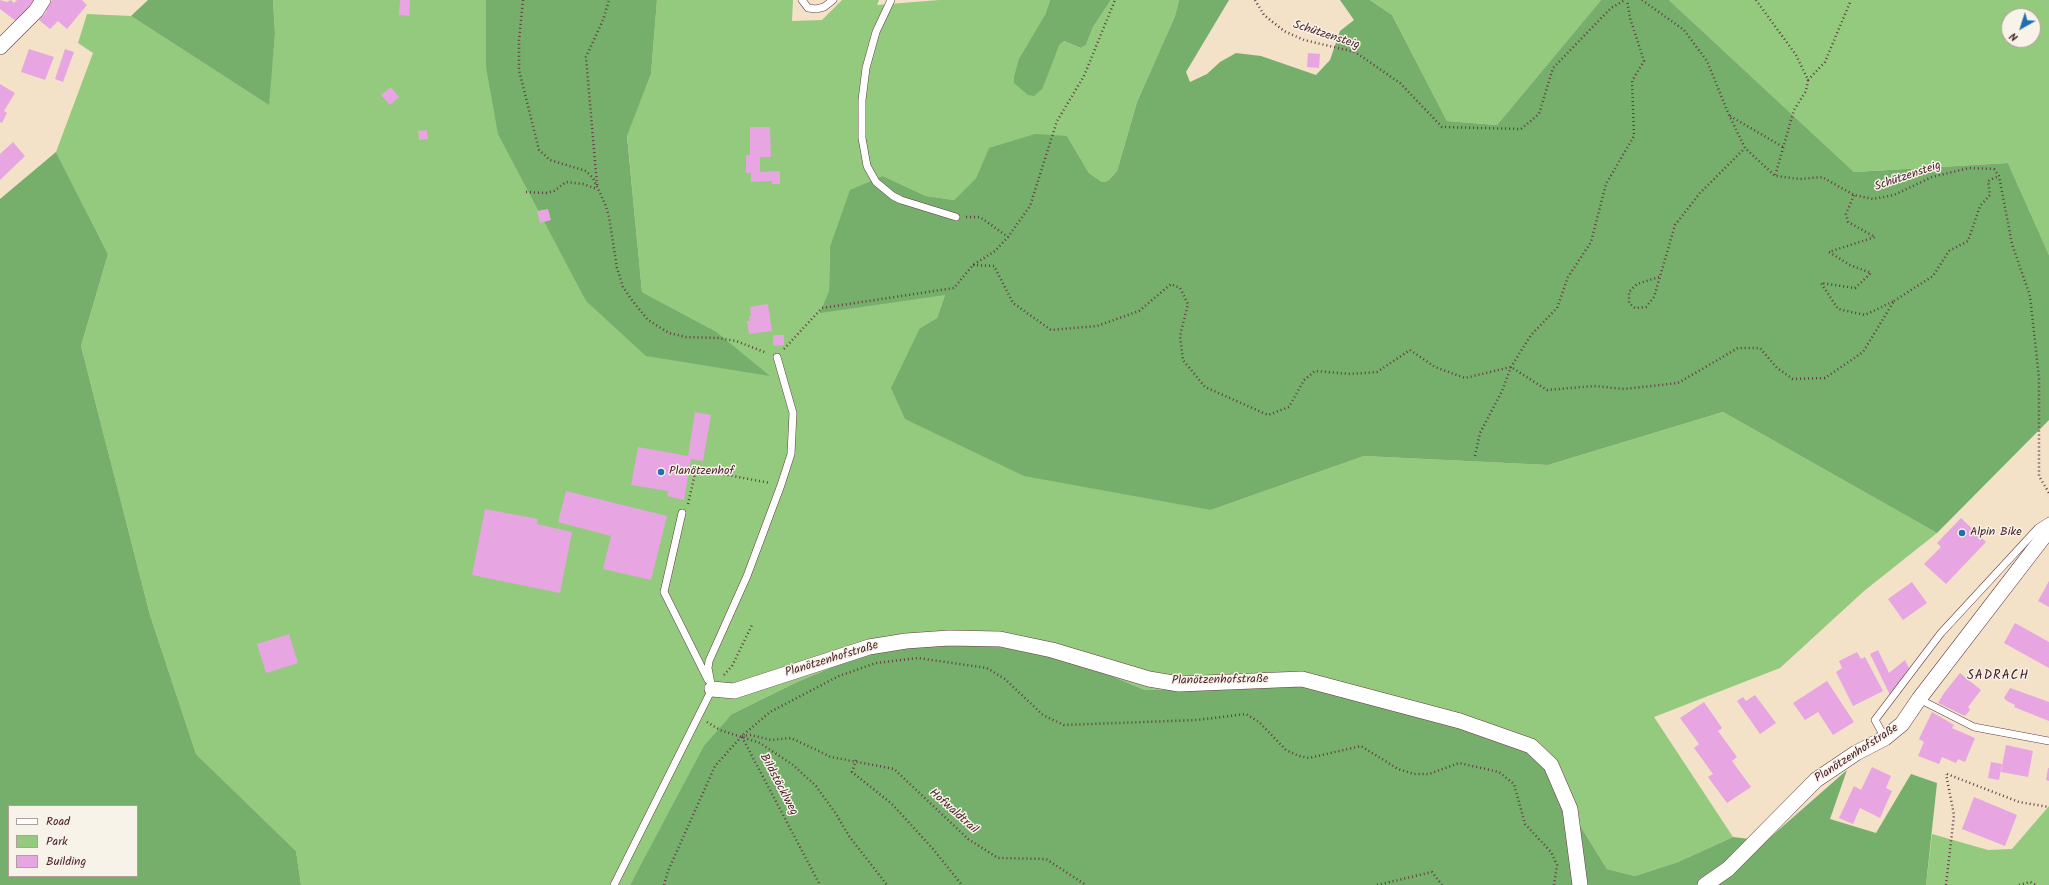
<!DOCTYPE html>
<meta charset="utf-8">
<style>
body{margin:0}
#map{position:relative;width:2049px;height:885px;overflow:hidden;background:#f3e1c8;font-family:Kalam,sans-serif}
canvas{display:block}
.legend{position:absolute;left:8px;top:805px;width:130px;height:72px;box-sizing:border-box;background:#f7f3e8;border:1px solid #b29e9c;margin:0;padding:5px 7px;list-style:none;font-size:12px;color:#4a1f2b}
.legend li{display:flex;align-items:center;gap:8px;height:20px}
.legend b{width:20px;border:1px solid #b29e9c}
.north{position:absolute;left:2001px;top:8px;width:40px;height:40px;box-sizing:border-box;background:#f7f3e8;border:1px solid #b29e9c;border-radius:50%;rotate:219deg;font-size:11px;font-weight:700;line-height:16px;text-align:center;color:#4a1f2b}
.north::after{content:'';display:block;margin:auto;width:14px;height:18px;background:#1f6fb2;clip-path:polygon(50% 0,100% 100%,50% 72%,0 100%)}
</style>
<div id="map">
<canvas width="2049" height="885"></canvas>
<ul class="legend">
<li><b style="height:5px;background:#fff"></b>Road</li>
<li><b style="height:11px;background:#93ca7d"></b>Park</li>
<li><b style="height:11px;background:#e7a6e1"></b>Building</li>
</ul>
<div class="north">N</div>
</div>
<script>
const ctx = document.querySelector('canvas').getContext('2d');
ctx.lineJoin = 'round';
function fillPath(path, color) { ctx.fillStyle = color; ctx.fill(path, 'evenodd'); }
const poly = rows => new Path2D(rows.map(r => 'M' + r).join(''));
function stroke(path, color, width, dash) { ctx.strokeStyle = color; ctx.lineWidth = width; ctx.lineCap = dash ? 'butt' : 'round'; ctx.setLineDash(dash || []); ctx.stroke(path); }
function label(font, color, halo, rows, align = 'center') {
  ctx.font = font + ' Kalam,sans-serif'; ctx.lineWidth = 3; ctx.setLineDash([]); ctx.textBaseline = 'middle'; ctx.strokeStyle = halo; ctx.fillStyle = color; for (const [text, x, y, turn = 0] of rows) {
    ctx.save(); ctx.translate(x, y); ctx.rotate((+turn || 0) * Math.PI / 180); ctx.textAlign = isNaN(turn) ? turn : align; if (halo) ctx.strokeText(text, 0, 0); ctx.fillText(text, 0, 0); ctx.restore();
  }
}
fillPath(poly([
 [273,0,486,0,486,67,586,301,715,331,642,292,627,135,651,74,657,0,793,0,792,21,822,20,842,0,879,0,877,5,939,0,1050,0,1045,15,1043,88,1058,45,1064,41,1081,48,1086,45,1093,27,1111,0,1179,0,1175,16,1137,102,1117,171,1108,181,1102,182,1089,173,1067,136,989,149,976,178,954,200,926,196,883,176,830,247,829,291,945,295,937,318,920,328,1211,510,1364,456,1548,465,1723,412,1937,533,1864,591,1780,668,1654,717,1733,837,1678,862,1635,876,1607,869,1540,761,1206,688,1145,690,1109,675,868,652,795,683,732,714,671,810,630,885,301,885,296,851,196,754,150,615,81,346,108,254,56,152,93,53,78,43,87,14,131,16,268,104,275,34],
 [1370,0,1601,0,1497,125,1447,121,1392,15],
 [1669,0,2049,0,2049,255,2008,163,1854,172],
 [2009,16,2033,16,2033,40,2009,40],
 [2049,806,2049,885,1926,885,1932,834,1988,850,2012,849]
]), '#93ca7d');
fillPath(poly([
 [148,0,273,0,275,34,269,105,131,16],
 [486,0,657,0,651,74,627,136,642,292,715,331,770,376,646,356,586,301,498,134,486,67],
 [1050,0,1111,0,1093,27,1086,45,1081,48,1064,41,1059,45,1043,88,1034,96,1028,95,1014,83,1014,77,1019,59,1045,15],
 [1179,0,1229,0,1186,72,1190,82,1207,74,1220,62,1236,53,1261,56,1316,75,1330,60,1340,31,1354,20,1340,0,1370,0,1392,15,1447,121,1497,125,1601,0,1669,0,1854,172,2008,163,2049,255,2049,420,1937,533,1723,412,1548,465,1364,456,1211,510,1024,476,905,419,891,388,920,328,937,318,945,295,820,313,829,291,830,247,850,190,883,176,926,196,954,200,976,178,989,148,1035,134,1067,136,1089,173,1102,182,1108,181,1117,171,1137,102,1175,16],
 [56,152,108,254,81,346,150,615,196,754,296,851,301,885,0,885,0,199],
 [9,806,137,806,137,876,9,876],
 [924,642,976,643,1044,655,1109,675,1145,690,1304,685,1516,745,1540,761,1607,869,1635,876,1678,862,1733,837,1766,841,1847,770,1830,819,1876,833,1911,774,1937,783,1926,885,630,885,704,746,732,714,795,683,868,652]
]), '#76ae6c');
fillPath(poly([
 [0,0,7,2,11,0,14,3,17,0,38,0,17,22,0,9],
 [52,0,82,0,87,5,67,29,58,21,50,29,39,20,47,11,44,9],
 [400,0,410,0,409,16,399,15],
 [29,49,54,57,45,80,21,72],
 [65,49,74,52,63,82,55,79],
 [1308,53,1320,54,1319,68,1307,67],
 [0,84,15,93,4,111,7,113,2,123,0,122],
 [391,87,399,97,390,105,381,95],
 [750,127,770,127,771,157,760,157,760,172,780,171,780,184,772,184,772,181,751,182,751,173,746,173,746,155,750,155],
 [427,130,428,139,419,140,418,131],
 [13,142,25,156,0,180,0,154],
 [548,209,551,220,540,223,537,211],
 [768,304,772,331,749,334,747,321,750,321,749,316,751,316,750,307],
 [773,335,784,335,784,345,773,346],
 [695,412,711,415,703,461,691,459,684,500,667,496,668,491,631,485,638,447,688,456],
 [566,491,667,516,651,580,603,569,611,536,558,522],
 [485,509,538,519,537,524,572,532,560,593,472,575],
 [1961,518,1986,542,1946,584,1924,564,1941,547,1937,543],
 [2049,581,2049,607,2038,601],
 [1912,582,1927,603,1903,620,1888,599],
 [2015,623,2049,642,2049,668,2004,643],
 [289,634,298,663,266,673,257,644],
 [1878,650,1889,673,1905,660,1910,670,1890,695,1870,654],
 [1857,652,1861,659,1865,657,1883,691,1853,706,1836,672,1842,668,1839,661],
 [1960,673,1981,690,1968,707,1970,710,1965,716,1938,703,1944,693],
 [1827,681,1854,722,1833,735,1818,712,1805,720,1793,703],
 [2010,688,2049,702,2049,721,2014,707,2015,705,2007,701,2004,698],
 [1755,695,1776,723,1760,734,1737,701,1743,697,1746,701],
 [1704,702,1722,728,1718,731,1737,757,1732,761,1751,787,1727,803,1708,777,1713,774,1694,748,1699,744,1680,718],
 [1932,712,1954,725,1952,728,1975,738,1965,762,1958,759,1956,763,1942,757,1939,764,1918,756,1924,742,1919,739],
 [2006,745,2033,751,2028,777,2001,772],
 [1991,762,2002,764,1999,780,1988,778],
 [1872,767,1891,776,1886,788,1892,791,1880,818,1860,808,1853,824,1839,818,1854,786,1861,790],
 [2048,768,2049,768,2049,781,2046,780],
 [1974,797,2017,815,2005,846,1962,829]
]), '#e7a6e1');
const lane = poly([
 [802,0,808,8,816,9,824,7,833,0],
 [891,0,876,32,866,68,862,100,862,138,867,166,876,182,893,196,901,200,956,217],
 [682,513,664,592,708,680],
 [1919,699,1974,727,2049,741],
 [1885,738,1875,720,1941,633,2038,528,2049,521],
 [614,885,712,689,708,668,709,661,747,576,781,485,791,454,793,413,777,357]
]);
const street = poly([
 [0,47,36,11,43,0],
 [712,689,734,691,869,647,906,641,949,638,1000,639,1052,650,1149,679,1179,684,1302,679,1460,721,1531,746,1551,765,1570,809,1580,885],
 [1705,885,1728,869,1816,780,1856,753,1885,738,1902,724,1919,699,2049,530]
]);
stroke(lane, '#633c43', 8);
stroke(street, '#633c43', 16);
stroke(poly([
 [523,0,519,40,519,70,539,150,550,160,586,171,593,178,606,206,609,217,617,268,623,287,632,300,648,320,669,333,686,337,718,338,736,341,767,353],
 [1255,0,1264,15,1284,31,1304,40,1355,52,1400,83,1442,127,1521,129,1539,114,1553,68,1611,8,1625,0],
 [1642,0,1684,30,1707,61,1729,115,1745,148,1775,176,1800,179,1822,177,1854,195,1873,199,1894,195,1932,177,1969,168,1994,169,1999,176,2012,244,2030,296,2039,378,2039,476,2049,493],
 [1756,0,1796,55,1808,80,1806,91,1794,110,1775,176],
 [1808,80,1825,62,1851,0],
 [1730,116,1783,147],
 [597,185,586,57,603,20,609,0],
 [526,192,546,193,554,191,566,182,583,184,597,189],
 [966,217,980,217,1008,237],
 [973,265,994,266,1013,303,1051,330,1097,326,1139,311,1171,284,1180,288,1188,304,1180,336,1183,360,1205,387,1268,415,1289,407,1304,380,1315,371,1351,374,1377,372,1410,350,1435,367,1465,378,1511,367,1547,390,1594,386,1624,389,1678,383,1738,348,1760,348,1777,368,1793,379,1825,378,1863,352,1894,301,1865,315,1838,309,1821,283,1855,288,1871,273,1850,265,1829,252,1875,237,1848,222,1846,214,1854,195],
 [1659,277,1637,284,1629,292,1629,303,1635,308,1646,307,1654,297,1675,225,1700,193,1745,148],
 [1894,301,1933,276,1949,251,1968,241,1980,206,1990,195,1988,181,1999,176],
 [784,349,822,308,954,288,973,265,995,251,1008,237,1030,206,1057,121,1084,76,1115,0],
 [1475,456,1480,433,1502,391,1511,367,1531,335,1557,308,1568,277,1591,242,1606,184,1634,136,1632,81,1644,61,1630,18,1627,0],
 [688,504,696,469,770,483],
 [724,675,732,666,753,623],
 [707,722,720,730,760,743,793,765,816,786,836,814,849,836,887,885],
 [742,736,751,735,771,740,791,738,831,757,894,769,968,839,998,858,1046,859,1086,885],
 [742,737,820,885],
 [856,760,852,772,892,804,933,849,962,885],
 [1947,774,2019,802,2049,807],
 [664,885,668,871,715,766,742,736,770,712,839,676,876,663,918,658,987,668,1005,679,1043,715,1064,725,1197,720,1246,714,1259,722,1286,750,1299,756,1309,758,1361,746,1398,769,1414,774,1429,774,1459,763,1499,772,1514,784,1525,824,1551,852,1557,865,1554,885],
 [1377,885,1432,872,1442,885],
 [1946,885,1954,815,1946,774],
 [2019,885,2030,882,2037,885]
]), '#633c43', 2.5, [1, 3]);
stroke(lane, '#fff', 7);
stroke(street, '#fff', 15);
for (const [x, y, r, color] of [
 [661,472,4,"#1f6fb2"],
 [1962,533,4,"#1f6fb2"]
]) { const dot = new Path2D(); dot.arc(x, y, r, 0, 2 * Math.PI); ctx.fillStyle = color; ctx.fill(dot); stroke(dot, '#f7f3e8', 1.5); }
label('12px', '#4a1f2b', '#f7f3e8', [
 ["Schützensteig",1326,36,18],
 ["Schützensteig",1908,177,-19],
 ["Planötzenhofstraße",832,660,-17],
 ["Planötzenhofstraße",1220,681,-1],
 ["Planötzenhofstraße",1857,754,-33],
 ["Bildstöcklweg",778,785,62],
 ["Hofwaldtrail",953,812,42]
]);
label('12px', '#4a1f2b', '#f7f3e8', [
 ["Planötzenhof",669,472],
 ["Alpin Bike",1970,533]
], 'left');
ctx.letterSpacing = '1px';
label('13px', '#4a1f2b', '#f7f3e8', [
 ["SADRACH",1998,677]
]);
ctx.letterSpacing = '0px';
</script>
